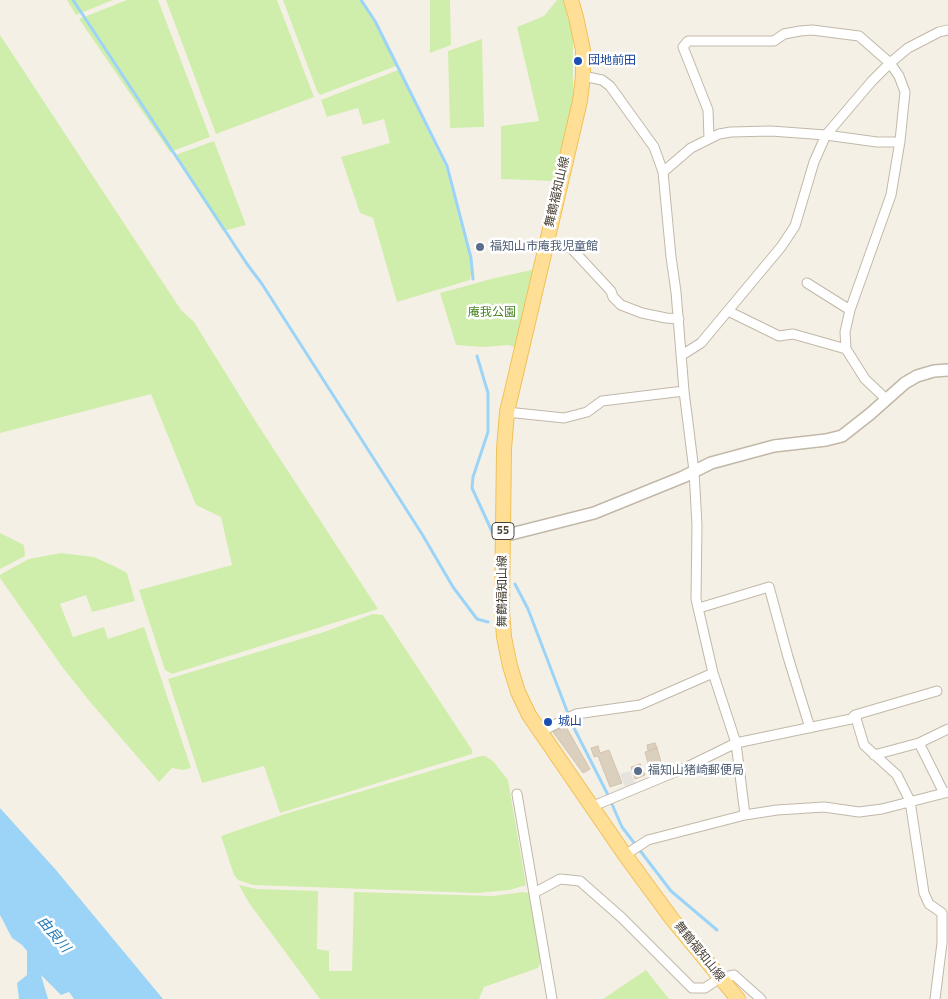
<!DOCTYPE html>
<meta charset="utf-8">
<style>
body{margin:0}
canvas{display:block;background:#f5f0e6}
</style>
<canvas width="948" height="999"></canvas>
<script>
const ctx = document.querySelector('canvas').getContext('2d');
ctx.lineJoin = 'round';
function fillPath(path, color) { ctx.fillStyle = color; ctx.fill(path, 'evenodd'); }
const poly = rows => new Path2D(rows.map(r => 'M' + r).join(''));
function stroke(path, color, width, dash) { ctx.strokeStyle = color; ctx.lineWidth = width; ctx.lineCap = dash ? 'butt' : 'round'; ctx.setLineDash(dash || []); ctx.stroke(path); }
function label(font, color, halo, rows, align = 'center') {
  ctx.font = font + ' "Titillium Web","Noto Sans JP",sans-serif'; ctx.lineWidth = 5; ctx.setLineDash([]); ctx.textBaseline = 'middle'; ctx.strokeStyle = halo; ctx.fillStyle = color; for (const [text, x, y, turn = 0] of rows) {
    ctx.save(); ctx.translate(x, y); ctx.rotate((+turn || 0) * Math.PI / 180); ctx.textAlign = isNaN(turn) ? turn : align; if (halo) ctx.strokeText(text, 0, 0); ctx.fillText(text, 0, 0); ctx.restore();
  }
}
fillPath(poly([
 [67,0,113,0,76,15],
 [127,0,158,0,210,137,170,152,79,19],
 [166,0,277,0,314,97,216,134],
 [283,0,361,0,375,22,396,66,320,95,317,91],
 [430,0,450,0,451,45,430,53],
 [557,0,563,0,573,36,573,98,554,181,501,179,501,126,539,121,517,27,544,16],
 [0,35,181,310,194,322,256,422,378,609,172,674,165,670,139,590,232,565,221,517,196,505,151,394,0,433],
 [482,39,484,127,450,128,448,51],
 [398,70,446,168,470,259,471,274,470,280,397,302,373,218,360,213,341,157,390,143,384,119,363,125,358,108,327,117,321,100],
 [214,141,246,225,223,231,175,157,178,154],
 [536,269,519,349,509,345,483,347,456,345,440,293,495,278],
 [0,533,24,545,25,556,0,569],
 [61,553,94,557,116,567,127,573,135,601,92,612,86,595,60,604,73,637,104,627,108,639,144,627,191,768,183,770,172,768,159,782,91,703,63,668,0,578,0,575,10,569,29,559],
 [373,614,383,615,472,750,472,754,280,813,264,766,202,783,168,679,324,632],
 [481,756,485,756,493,761,508,780,526,885,510,890,477,893,253,885,238,880,234,875,221,836,285,814],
 [239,885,257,889,318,891,317,949,329,951,329,971,352,971,354,892,493,896,523,892,529,893,541,961,538,968,484,987,479,999,320,999,249,903],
 [646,970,669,999,603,999]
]), '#d0eeab');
fillPath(poly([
 [630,771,635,783,625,787,620,774]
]), '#e6e3df');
fillPath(poly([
 [0,808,56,870,163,999,74,999,69,992,61,995,41,975,48,999,19,999,17,983,27,975,27,951,22,945,12,938,0,915]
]), '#9cd4f8');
stroke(poly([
 [73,0,247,264,262,284,422,534,453,587,477,619,488,622],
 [361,0,375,21,447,166,471,258,473,279],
 [477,356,488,393,488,432,473,477,472,488,495,538],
 [515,584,528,609,572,724,607,793,622,827,671,891,717,930]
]), '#9cd4f8', 3);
const building = poly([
 [565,725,590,769,583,773,553,732,565,725],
 [655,743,657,748,648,751,647,745,655,743],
 [598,746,600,753,609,750,622,783,610,787,598,756,594,757,591,748,598,746],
 [657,748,661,762,649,766,645,752,657,748],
 [658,763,660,770,653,772,651,765,658,763],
 [640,764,645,775,635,779,631,767,640,764]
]);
fillPath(building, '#dbcfbd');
stroke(building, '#d4c4ad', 1);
const minor = poly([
 [583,76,602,80,610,86,654,147,663,172,671,257,676,292,684,391,694,471,697,525,696,599,713,673,736,743,745,815],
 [709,138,708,110,683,47,688,41,774,41,784,34,800,31,812,30,859,36,890,63,908,48,939,32,948,30],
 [663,172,691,148,719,134,731,132,771,131,826,135,877,142,900,142],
 [546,242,571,248,611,291,613,297,621,305,642,313,666,318,679,319],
 [807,283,850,310],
 [728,311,779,336,793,334,846,349],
 [682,355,701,343,781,247,795,226,814,162,826,135,872,81,890,63,899,76,905,92,900,141,891,195,850,310,845,332,846,349,865,379,886,399],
 [507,412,564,418,587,412,602,401,684,391],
 [699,608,769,587,788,657,810,728],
 [855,715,864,745,897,775,910,801,924,893,929,904,942,913,942,943,935,999],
 [540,732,576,714,640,705,713,673],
 [919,743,948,729],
 [874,755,919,743,944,793],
 [517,794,552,999],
 [591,807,687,767,736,743,851,719,855,715,937,691],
 [625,855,648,840,745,815,777,810,824,807,859,812,882,809,948,792],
 [534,893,560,879,580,881,622,918,692,988,705,988,720,978,734,975,761,999]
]);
const tertiary = poly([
 [503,536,594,513,683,477,711,463,774,446,826,440,842,436,870,414,905,383,917,376,934,371,948,370]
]);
const primary = poly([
 [571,0,576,17,583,50,583,76,580,101,507,412,504,449,502,610,504,637,510,666,518,692,529,715,625,855,672,919,738,999]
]);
stroke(minor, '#c2b8a8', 11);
stroke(tertiary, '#c2b8a8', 14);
stroke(primary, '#f1c158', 16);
stroke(minor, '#fff', 9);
stroke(tertiary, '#fff', 11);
stroke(primary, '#ffdf95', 14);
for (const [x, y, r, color] of [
 [578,61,5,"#1a4fb4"],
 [480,247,5,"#5c6f8a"],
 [548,722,5,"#1a4fb4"],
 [638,771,5,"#5c6f8a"]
]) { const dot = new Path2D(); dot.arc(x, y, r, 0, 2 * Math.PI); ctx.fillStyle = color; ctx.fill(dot); stroke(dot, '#fff', 2); }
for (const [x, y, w] of [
 [503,531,22]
]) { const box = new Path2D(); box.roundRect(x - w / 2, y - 8.5, w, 17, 4); ctx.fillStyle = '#fff'; ctx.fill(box); stroke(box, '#494135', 1); }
label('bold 11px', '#494135', null, [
 ["55",503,531]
]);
label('12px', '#164399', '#fff', [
 ["団地前田",588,61],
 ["城山",558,722]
], 'left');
label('12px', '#494135', '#fff', [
 ["舞鶴福知山線",558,192,-77],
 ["舞鶴福知山線",503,591,-90],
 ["舞鶴福知山線",699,952,51]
]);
label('12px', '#4e5e75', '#fff', [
 ["福知山市庵我児童館",490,247],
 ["福知山猪崎郵便局",648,771]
], 'left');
label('12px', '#478221', '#fff', [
 ["庵我公園",492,313]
]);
label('italic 14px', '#207ab8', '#fff', [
 ["由良川",53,935,50]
]);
</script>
